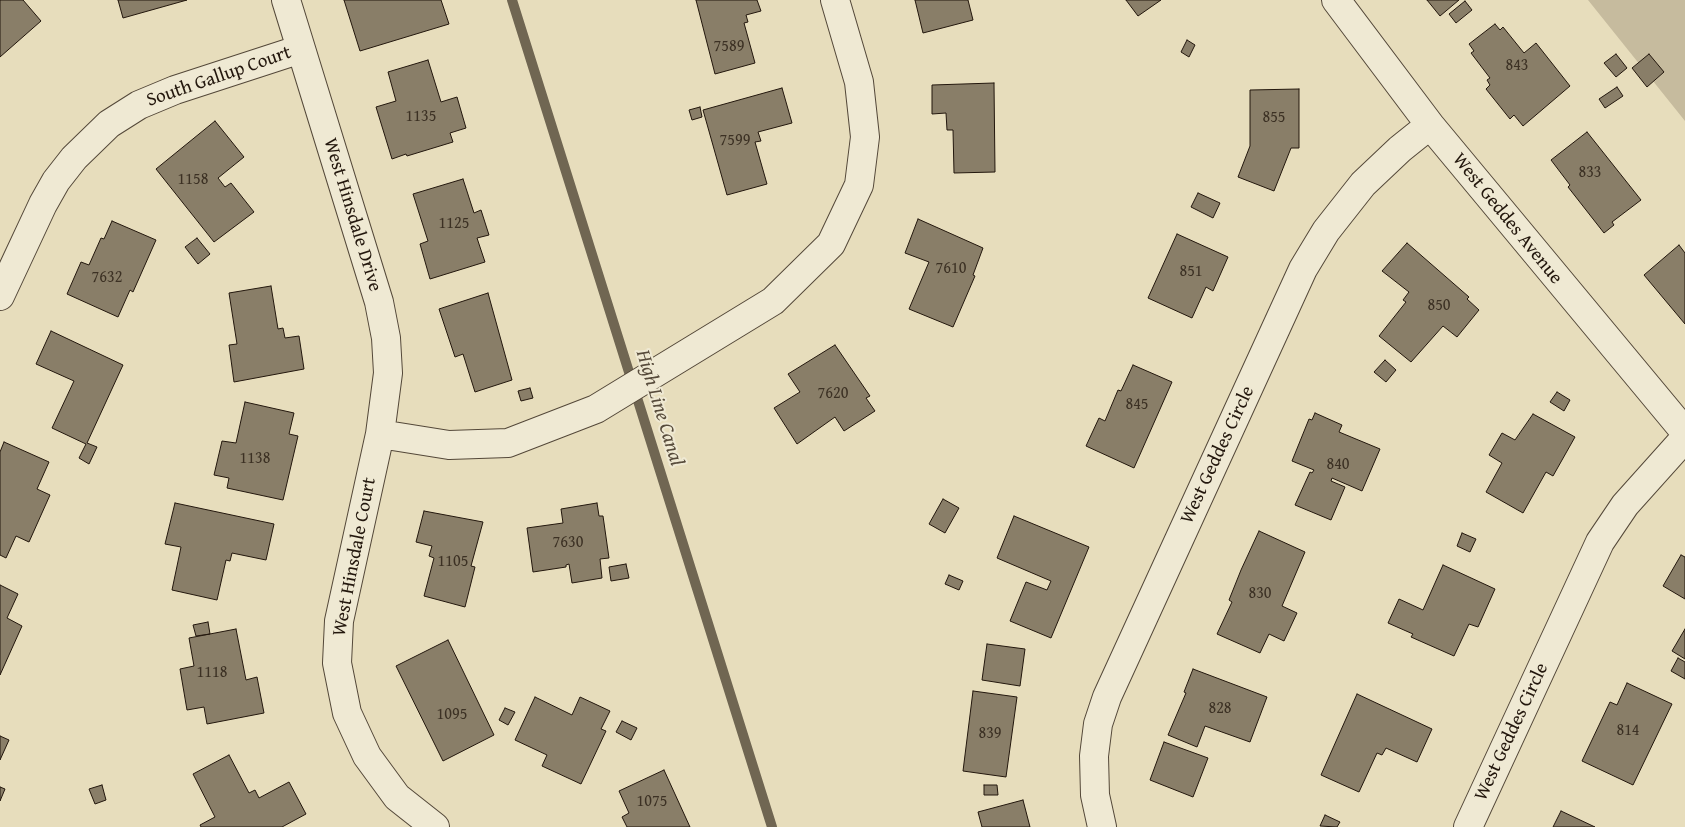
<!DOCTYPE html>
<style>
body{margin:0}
canvas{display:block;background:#e7ddbc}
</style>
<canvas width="1685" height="827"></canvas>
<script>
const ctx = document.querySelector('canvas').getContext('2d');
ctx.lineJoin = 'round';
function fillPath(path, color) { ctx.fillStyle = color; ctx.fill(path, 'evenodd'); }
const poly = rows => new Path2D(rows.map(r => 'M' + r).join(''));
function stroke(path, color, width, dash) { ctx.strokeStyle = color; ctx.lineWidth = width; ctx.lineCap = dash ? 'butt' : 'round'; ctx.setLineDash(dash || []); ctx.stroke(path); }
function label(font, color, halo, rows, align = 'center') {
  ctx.font = font + ' "Gentium Book Plus",serif'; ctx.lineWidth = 4; ctx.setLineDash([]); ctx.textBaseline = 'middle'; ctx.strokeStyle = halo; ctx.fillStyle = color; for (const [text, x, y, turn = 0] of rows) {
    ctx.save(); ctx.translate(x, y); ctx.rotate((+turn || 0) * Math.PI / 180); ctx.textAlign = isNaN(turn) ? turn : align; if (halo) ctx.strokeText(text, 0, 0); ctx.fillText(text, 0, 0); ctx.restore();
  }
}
fillPath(poly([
 [1588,0,1685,0,1685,121]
]), '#c6bb9e');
stroke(poly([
 [512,0,772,827]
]), '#706652', 10);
const building = poly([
 [0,0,23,0,41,21,0,57,0,0],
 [118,0,187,0,123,18,118,0],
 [344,0,441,0,449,24,360,51,344,0],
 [696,0,757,0,761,11,746,15,748,22,744,23,755,63,715,74,696,0],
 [915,0,968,0,973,20,923,33,915,0],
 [1126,0,1161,0,1138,16,1126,0],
 [1427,0,1459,0,1440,16,1427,0],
 [1465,1,1472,10,1456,23,1449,14,1465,1],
 [1495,24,1500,30,1503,27,1524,53,1536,43,1570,86,1523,126,1514,115,1510,119,1486,89,1490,85,1487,80,1490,78,1471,53,1474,51,1469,44,1495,24],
 [1187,40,1195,45,1189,57,1181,52,1187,40],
 [1616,54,1627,68,1616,77,1604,63,1616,54],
 [1649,54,1664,72,1647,87,1632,68,1649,54],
 [428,60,441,102,457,97,466,128,450,133,453,142,407,156,406,154,392,159,376,107,396,101,388,72,428,60],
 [994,83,995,172,954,173,953,130,947,130,946,113,932,114,932,85,994,83],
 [1617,87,1623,96,1605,108,1599,99,1617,87],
 [782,88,792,123,758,132,761,141,755,142,767,184,727,195,703,110,782,88],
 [1299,89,1299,148,1291,148,1274,191,1238,177,1250,146,1250,90,1299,89],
 [700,107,702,117,692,120,689,110,700,107],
 [215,121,244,157,218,178,225,187,231,183,254,212,214,242,156,169,215,121],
 [1587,132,1641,200,1612,222,1614,225,1604,233,1568,187,1570,185,1551,160,1587,132],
 [463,179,474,213,481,210,489,235,477,238,485,262,430,279,420,244,428,241,413,194,463,179],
 [1198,193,1220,203,1213,218,1191,207,1198,193],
 [918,219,983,248,973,275,975,276,953,327,909,309,929,262,905,253,918,219],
 [112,221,156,240,133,292,130,290,118,317,67,294,81,262,89,265,101,238,104,239,112,221],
 [1177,234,1228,257,1213,291,1206,287,1192,318,1148,298,1177,234],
 [197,238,210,254,198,264,185,247,197,238],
 [1407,243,1469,297,1467,299,1479,310,1457,337,1443,326,1411,362,1379,336,1406,302,1403,300,1409,292,1382,271,1407,243],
 [1679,245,1685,253,1685,324,1644,275,1679,245],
 [271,286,278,329,283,328,285,338,299,336,304,369,234,382,229,345,237,344,229,293,271,286],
 [488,293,512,380,475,392,463,354,455,357,439,309,488,293],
 [51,331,123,365,87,443,97,447,89,464,79,458,86,444,52,428,74,381,36,364,51,331],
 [835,345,870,396,866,398,875,411,844,431,835,417,797,444,774,408,800,392,788,374,835,345],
 [1385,360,1396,370,1386,382,1374,372,1385,360],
 [1133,365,1172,382,1134,468,1086,446,1099,418,1105,421,1118,390,1121,391,1133,365],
 [530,388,533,398,521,401,518,391,530,388],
 [1557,392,1570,400,1564,411,1550,402,1557,392],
 [245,402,294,413,289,434,298,436,283,500,227,488,229,478,214,475,222,441,236,443,245,402],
 [1315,413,1342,425,1339,432,1380,449,1362,491,1332,478,1331,481,1345,487,1331,520,1295,505,1310,472,1312,473,1314,470,1292,461,1309,419,1312,420,1315,413],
 [1533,414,1575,437,1553,476,1546,472,1523,513,1486,492,1502,463,1489,455,1502,433,1515,440,1533,414],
 [4,442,49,462,37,489,50,495,29,542,16,536,6,558,0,555,0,452,4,442],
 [943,499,959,508,945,533,929,524,943,499],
 [175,503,274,524,266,560,232,553,230,561,226,560,217,600,172,590,181,547,165,544,175,503],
 [597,503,599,516,603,516,609,558,600,559,602,578,572,583,569,564,566,565,566,567,533,572,527,528,563,523,561,509,597,503],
 [424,511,483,522,471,566,475,567,465,607,424,596,434,558,429,556,432,546,416,542,424,511],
 [1014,516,1089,547,1051,638,1010,621,1026,582,1047,590,1051,581,997,558,1014,516],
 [1259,531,1305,552,1282,606,1297,613,1284,641,1269,634,1260,653,1217,634,1232,602,1229,600,1241,570,1259,531],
 [1462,533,1476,539,1470,552,1457,546,1462,533],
 [1681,555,1685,557,1685,599,1663,586,1681,555],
 [626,564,629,578,611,581,609,567,626,564],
 [1443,565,1495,589,1478,627,1469,624,1454,656,1411,637,1413,634,1388,623,1399,599,1423,610,1443,565],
 [949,575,963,581,959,590,945,584,949,575],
 [0,585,18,594,7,618,22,626,0,675,0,585],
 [208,622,210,634,196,636,193,625,208,622],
 [236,629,246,680,257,677,264,713,207,724,204,707,187,710,180,669,194,666,189,638,236,629],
 [1685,629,1685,659,1672,651,1685,629],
 [448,640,494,735,443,761,396,666,448,640],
 [987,644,1025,649,1020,686,982,680,987,644],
 [1678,658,1685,662,1685,679,1671,671,1678,658],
 [1193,669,1267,697,1250,742,1205,726,1197,747,1168,735,1186,693,1184,692,1193,669],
 [1627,683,1672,704,1633,785,1582,761,1610,702,1617,705,1627,683],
 [973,691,1017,697,1006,777,963,771,973,691],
 [1357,694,1432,729,1417,762,1386,748,1382,755,1377,753,1359,792,1321,775,1357,694],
 [535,697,572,715,580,697,610,711,601,729,606,731,581,784,542,766,547,755,515,740,535,697],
 [505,708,515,712,508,725,499,720,505,708],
 [622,721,637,728,631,740,616,732,622,721],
 [0,736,9,740,0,760,0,736],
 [1164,742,1208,758,1193,797,1150,780,1164,742],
 [229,755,249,793,255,790,259,798,289,782,306,814,282,827,201,827,200,825,215,817,193,774,229,755],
 [664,770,690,827,627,827,622,817,629,813,619,791,664,770],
 [102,785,106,800,95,804,89,789,102,785],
 [984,785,997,785,998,795,984,795,984,785],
 [0,787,5,789,0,801,0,787],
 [1023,800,1030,827,982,827,978,812,1023,800],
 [1561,811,1595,827,1553,827,1561,811],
 [1325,815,1340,822,1337,827,1320,826,1325,815]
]);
fillPath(building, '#897e68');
stroke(building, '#23170d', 1);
const street = poly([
 [286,0,379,302,386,338,388,373,380,434,339,621,337,663,347,713,367,756,397,797,435,827],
 [1336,0,1430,125,1685,432],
 [0,296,43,204,56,181,74,158,109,124,139,105,175,90,301,49],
 [380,434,449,445,508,443,596,409,773,301,831,244,859,185,865,137,859,82,835,0],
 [1102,827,1095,795,1094,756,1098,724,1107,697,1303,269,1326,231,1363,184,1400,149,1430,125],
 [1468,827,1600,542,1625,505,1685,438]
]);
stroke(street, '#544839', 30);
stroke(street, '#efe9d3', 28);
label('16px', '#3c3124', null, [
 ["7589",729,47],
 ["843",1517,66],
 ["1135",421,117],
 ["855",1274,118],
 ["7599",735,141],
 ["833",1590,173],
 ["1158",193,180],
 ["1125",454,224],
 ["7610",951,269],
 ["851",1191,272],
 ["7632",107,278],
 ["850",1439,306],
 ["7620",833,394],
 ["845",1137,405],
 ["1138",255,459],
 ["840",1338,465],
 ["7630",568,543],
 ["1105",453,562],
 ["830",1260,594],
 ["1118",212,673],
 ["828",1220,709],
 ["1095",452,715],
 ["814",1628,731],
 ["839",990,734],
 ["1075",652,802]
]);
label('19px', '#23170d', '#efe9d3', [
 ["South Gallup Court",219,77,-19],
 ["West Hinsdale Drive",352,215,73],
 ["West Geddes Avenue",1507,219,51],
 ["West Geddes Circle",1218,455,-65],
 ["West Hinsdale Court",355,557,-79],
 ["West Geddes Circle",1512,732,-65]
]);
label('italic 20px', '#574b3b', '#efe9d3', [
 ["High Line Canal",659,408,73]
]);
</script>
